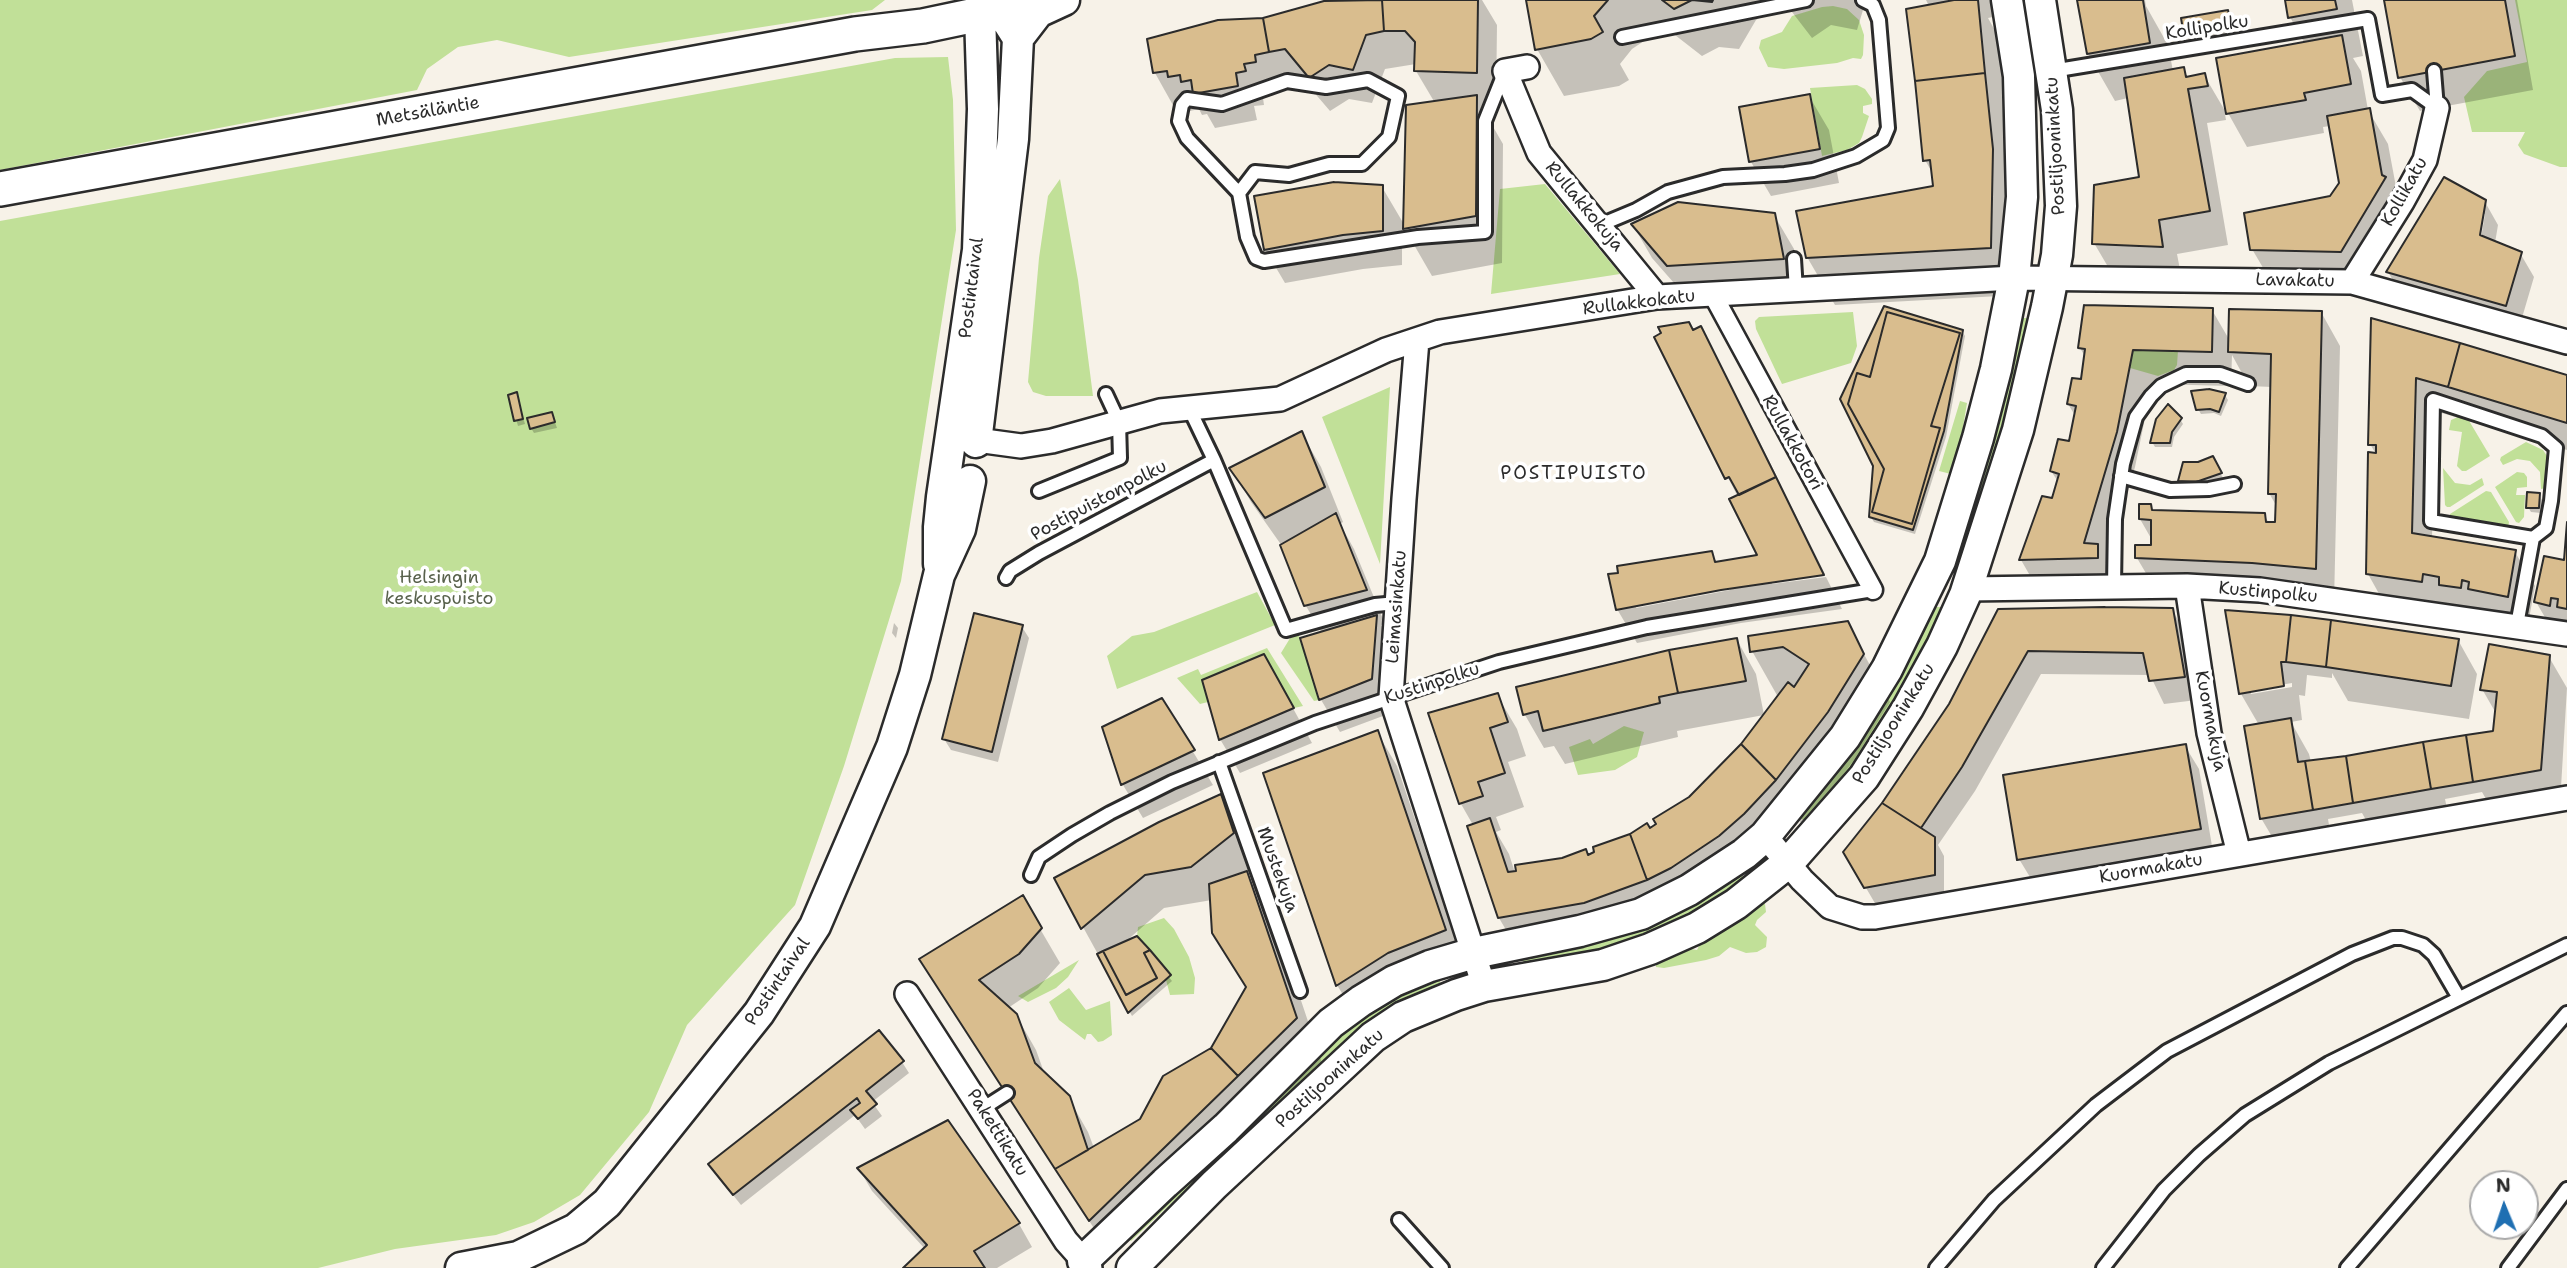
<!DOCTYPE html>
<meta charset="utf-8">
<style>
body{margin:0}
#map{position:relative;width:2567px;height:1268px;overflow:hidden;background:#f7f2e8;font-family:"Shantell Sans",sans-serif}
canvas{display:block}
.north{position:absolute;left:2469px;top:1170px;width:70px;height:70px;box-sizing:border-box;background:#fff;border:2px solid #aaa;border-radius:50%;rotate:358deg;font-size:19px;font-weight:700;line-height:28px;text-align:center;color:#2b2b2b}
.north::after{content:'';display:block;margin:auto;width:24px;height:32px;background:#1f6fb2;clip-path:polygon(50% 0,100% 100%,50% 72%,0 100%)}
</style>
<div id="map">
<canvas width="2567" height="1268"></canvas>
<div class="north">N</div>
</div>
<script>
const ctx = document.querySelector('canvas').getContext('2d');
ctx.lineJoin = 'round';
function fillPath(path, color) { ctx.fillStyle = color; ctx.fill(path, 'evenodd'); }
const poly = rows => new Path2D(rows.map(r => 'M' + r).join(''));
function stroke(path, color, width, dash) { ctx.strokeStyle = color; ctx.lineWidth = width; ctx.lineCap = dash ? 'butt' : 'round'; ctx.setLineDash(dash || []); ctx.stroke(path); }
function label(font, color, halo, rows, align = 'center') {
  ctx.font = font + ' "Shantell Sans",sans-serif'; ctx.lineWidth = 7; ctx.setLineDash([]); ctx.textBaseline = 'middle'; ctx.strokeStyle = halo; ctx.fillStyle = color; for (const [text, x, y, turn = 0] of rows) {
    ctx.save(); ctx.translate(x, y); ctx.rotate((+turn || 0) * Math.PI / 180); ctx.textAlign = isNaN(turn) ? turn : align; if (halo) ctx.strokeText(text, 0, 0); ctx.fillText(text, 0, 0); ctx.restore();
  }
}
fillPath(poly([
 [0,0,885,0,872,10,569,57,497,40,458,47,427,69,417,90,0,170],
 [2515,0,2567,0,2567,167,2560,167,2524,154,2518,145,2525,132,2472,132,2464,97,2487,71,2527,62],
 [1833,6,1847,9,1859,20,1864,35,1863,55,1861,59,1853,58,1837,63,1784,69,1768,67,1759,48,1761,40,1782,32,1792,16,1822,7],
 [948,57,953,100,956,230,901,581,844,766,795,905,687,1025,649,1112,580,1195,534,1222,496,1235,395,1249,318,1268,0,1268,0,221,895,58],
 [1857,85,1865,89,1872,99,1872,104,1863,106,1863,113,1869,116,1862,137,1859,143,1847,150,1822,156,1810,88],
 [1060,179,1078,280,1093,396,1046,396,1033,392,1028,382,1039,258,1048,196],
 [1545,184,1620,274,1491,294,1500,189],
 [1853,312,1857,346,1851,363,1782,384,1756,329,1755,321,1759,317],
 [2017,318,2030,318,1984,494,1961,569,1948,569],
 [2133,350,2178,351,2177,365,2174,370,2158,376,2130,368],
 [1390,387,1380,564,1322,417],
 [1960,401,1967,403,1955,475,1939,471],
 [2465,414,2490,456,2466,471,2462,471,2457,466,2462,432,2449,430,2451,420],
 [2526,442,2543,450,2547,456,2546,488,2541,489,2540,472,2530,461,2517,459,2503,465,2500,460,2501,457],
 [2443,468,2455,483,2470,485,2482,478,2484,485,2450,507,2447,507,2445,505],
 [2517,472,2524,473,2527,477,2527,487,2517,488,2516,495,2525,495,2524,517,2519,523,2516,522,2495,487],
 [2486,491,2491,492,2509,522,2508,528,2450,519,2450,514],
 [1257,592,1275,625,1117,689,1107,656,1132,636,1154,632],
 [1933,607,1946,607,1917,666,1854,764,1806,823,1798,815],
 [1298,632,1319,700,1314,701,1281,653,1292,635],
 [1267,648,1303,706,1294,708,1264,654,1202,680,1208,702,1200,704,1177,678,1198,669,1201,675],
 [1624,726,1644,732,1637,757,1615,770,1578,775,1569,747,1590,739,1593,744],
 [1738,871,1745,879,1717,901,1678,922,1630,942,1573,958,1524,966,1522,955],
 [1762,902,1765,904,1766,912,1757,920,1755,925,1767,937,1766,947,1757,952,1746,953,1730,947,1719,956,1706,960,1664,968,1656,967,1656,960,1685,948,1697,950,1702,940],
 [1164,918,1174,929,1189,957,1195,978,1194,994,1170,995,1166,980,1171,975,1137,936,1138,927],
 [1079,960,1068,977,1056,988,1028,1002,1018,996],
 [1437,975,1442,986,1369,1024,1340,1047,1274,1111,1234,1144,1131,1241,1128,1237,1300,1069,1368,1010],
 [1069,988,1086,1010,1110,1001,1112,1035,1103,1041,1098,1042,1091,1034,1087,1034,1085,1040,1059,1020,1049,1002]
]), '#c1e098');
fillPath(poly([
 [1355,0,1482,0,1497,25,1496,106,1481,106,1503,144,1502,263,1432,276,1402,224,1402,265,1363,269,1285,283,1265,249,1382,187,1405,226,1435,103,1416,71,1416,64,1385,69,1372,103,1349,99,1330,111,1306,83,1273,88,1274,95,1263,98,1264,105,1254,106,1257,120,1215,128,1207,114,1202,115,1199,109,1190,111,1186,105,1174,107,1155,73,1263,20,1325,2],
 [1528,0,1866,0,1857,30,1831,25,1812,38,1792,12,1773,9,1756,20,1739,49,1719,47,1702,56,1675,35,1656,33,1632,49,1620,64,1629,80,1619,86,1564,96,1537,49],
 [1926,0,1995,0,1998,16,1988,18,2003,45,2018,295,1835,305,1807,257,1935,187,1933,174,1925,160,1929,6],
 [2079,0,2145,0,2146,6,2168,45,2173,71,2183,69,2188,78,2204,75,2224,109,2226,120,2207,123,2228,245,2177,254,2182,280,2114,277,2094,243,2141,178,2128,98,2115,101,2088,54],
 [2286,0,2352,0,2363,56,2353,58,2361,71,2368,110,2388,144,2399,203,2361,286,2272,283,2252,249,2331,197,2341,183,2330,126,2323,127,2324,133,2247,147,2228,113,2305,44,2290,17],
 [2386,0,2517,0,2533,90,2420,111,2400,77],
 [2227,11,2233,33,2189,41,2183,19],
 [1809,96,1829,130,1839,183,1771,196,1751,162,1741,108],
 [2485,202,2498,225,2495,243,2520,253,2534,277,2519,328,2402,295,2388,272],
 [2482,214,2485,214,2480,244,2477,243],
 [1774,215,1794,249,1802,293,1688,299,1652,258,1633,225],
 [2212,310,2230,341,2321,312,2340,346,2334,603,2157,592,2137,558,2152,547,2152,540,2140,519,2150,506,2154,512,2264,515,2269,523,2277,523,2277,507,2269,493,2272,387,2249,386,2232,355,2231,386,2152,384,2135,467,2107,563,2117,579,2040,593,2021,560,2053,500,2059,483,2051,471,2070,443,2076,417,2068,404,2083,381,2086,358,2080,348],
 [2373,320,2567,377,2567,450,2435,411,2432,538,2515,552,2535,586,2527,630,2387,608,2368,574,2376,454,2370,444],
 [1700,329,1727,376,1825,574,1772,581,1772,584,1826,577,1842,609,1741,623,1637,643,1617,609,1711,553,1718,564,1760,556,1738,497,1656,338],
 [1730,586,1730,590,1636,608,1636,604],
 [1962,331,1965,336,1946,437,1915,534,1874,522,1871,517],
 [516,394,525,424,518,426,510,396],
 [2225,395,2228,400,2221,416,2214,413,2201,414,2198,409],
 [552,414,557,428,534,433,531,428],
 [2180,419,2183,424,2174,437,2172,447,2155,447,2152,442],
 [1302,434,1321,467,1343,522,1340,524,1354,549,1385,624,1381,625,1395,651,1391,713,1340,732,1320,698,1322,633,1306,606,1282,546,1251,502,1232,469],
 [2212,458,2223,478,2200,487,2182,486,2180,481,2198,464],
 [2539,495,2542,500,2541,513,2531,512,2528,507],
 [2567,543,2567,638,2556,636,2536,602,2566,562],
 [1999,610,2172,610,2186,633,2197,700,2164,704,2150,675,2041,674,1975,791,1938,845,1944,856,1944,892,1876,905,1845,852,1884,804,1950,705],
 [2227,612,2458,640,2477,674,2469,719,2348,701,2332,673,2332,678,2307,675,2305,696,2299,695,2302,720,2291,722,2309,754,2311,762,2495,733,2497,715,2482,689,2549,657,2567,688,2560,804,2495,815,2482,792,2445,799,2450,823,2375,836,2362,813,2328,819,2332,843,2281,852,2261,818,2259,725,2241,694],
 [2292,683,2292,687,2251,694,2251,690],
 [894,623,898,628,896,638,892,633],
 [1847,623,1890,702,1854,760,1804,826,1794,815,1751,860,1519,952,1499,918,1469,827,1473,825,1461,804,1430,715,1497,695,1517,729,1526,756,1508,762,1524,807,1496,817,1501,830,1496,832,1509,854,1516,876,1588,856,1650,830,1690,798,1743,745,1778,697,1752,651],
 [1022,627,1029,638,998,762,951,750,944,739],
 [1737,640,1756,674,1764,715,1677,731,1678,737,1565,764,1554,746,1544,748,1525,715,1518,688],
 [1283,690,1312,743,1240,773,1220,739],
 [1162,700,1213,785,1143,818,1123,785,1104,728],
 [1377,732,1397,766,1464,964,1407,987,1357,1018,1337,985],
 [2185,746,2199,769,2213,852,2033,882,2019,859],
 [1220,796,1240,830,1253,868,1246,873,1274,920,1323,1066,1266,1122,1256,1111,1110,1253,941,993,921,960,1022,898,1060,963,1038,988,1008,1008,1016,1015,1036,1050,1045,1075,1068,1097,1088,1132,1094,1148,1141,1120,1212,1049,1247,989,1213,933,1212,900,1164,908,1124,943,1137,938,1172,981,1132,1016,1056,878],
 [902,1062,909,1073,872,1102,882,1116,865,1129,855,1115,741,1205,717,1175],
 [947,1122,1019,1224,1032,1247,997,1268,905,1268,925,1249,872,1191,859,1169]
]), '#0003');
const building = poly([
 [1382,0,1384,31,1366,35,1353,70,1329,65,1309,78,1285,49,1269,52,1263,18,1324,1,1382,0],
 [1382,0,1478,0,1477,73,1414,71,1415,42,1405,31,1384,31,1382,0],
 [1526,0,1608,0,1594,16,1603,32,1591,39,1535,50,1526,0],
 [1662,0,1713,0,1712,2,1692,0,1674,9,1662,0],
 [1954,0,1978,0,1985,73,1915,81,1906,9,1954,0],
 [2077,0,2143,0,2150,43,2087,54,2077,0],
 [2285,0,2335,0,2337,9,2288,18,2285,0],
 [2384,0,2505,0,2515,56,2398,78,2384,0],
 [2228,10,2232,28,2184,36,2181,18,2228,10],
 [1263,18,1269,52,1255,55,1256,62,1244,64,1246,71,1236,73,1238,86,1193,94,1191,80,1181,82,1180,75,1168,77,1167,71,1153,73,1147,39,1218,20,1263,18],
 [2342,35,2351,84,2304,93,2306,100,2226,114,2216,58,2342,35],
 [2184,67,2186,77,2205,73,2208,86,2188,89,2210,211,2159,220,2163,247,2092,244,2094,185,2139,177,2124,78,2184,67],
 [1985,73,1993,149,1991,248,1806,258,1796,211,1933,186,1930,160,1923,161,1915,81,1985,73],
 [1810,94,1820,149,1749,162,1739,107,1810,94],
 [1477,95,1476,216,1403,229,1406,105,1477,95],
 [2370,108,2382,175,2386,177,2341,252,2250,250,2244,213,2330,196,2339,183,2327,116,2370,108],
 [2444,177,2486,200,2480,235,2522,252,2506,306,2386,272,2444,177],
 [1334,182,1383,185,1383,231,1343,235,1264,250,1254,196,1334,182],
 [1678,202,1775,213,1784,259,1667,266,1631,224,1678,202],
 [2084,305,2213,308,2212,352,2133,350,2117,432,2084,543,2098,544,2098,558,2019,560,2042,496,2052,498,2059,474,2050,471,2058,439,2069,441,2076,406,2067,404,2072,378,2081,379,2085,349,2078,348,2084,305],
 [1884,306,1963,330,1944,431,1913,530,1869,517,1873,466,1840,399,1884,306],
 [1887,312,1960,333,1931,426,1940,428,1912,524,1872,512,1884,469,1848,404,1857,373,1870,377,1887,312],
 [2229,309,2322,311,2316,569,2252,563,2135,558,2135,545,2151,545,2151,520,2139,519,2139,504,2151,504,2152,510,2265,513,2266,522,2275,522,2276,494,2268,494,2271,354,2228,352,2229,309],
 [1887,312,1960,333,1931,426,1940,428,1912,524,1872,512,1884,469,1848,404,1857,373,1870,377,1887,312],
 [2371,318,2460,343,2448,387,2416,378,2412,533,2516,550,2508,597,2468,589,2469,582,2462,580,2461,588,2439,585,2439,577,2423,574,2422,582,2366,574,2368,452,2376,453,2376,445,2368,445,2371,318],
 [1689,322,1693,330,1701,326,1776,477,1739,495,1729,477,1725,479,1654,337,1661,333,1658,327,1689,322],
 [2460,343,2567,375,2567,423,2448,387,2460,343],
 [2209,389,2226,393,2219,412,2210,409,2196,410,2191,391,2209,389],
 [517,392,523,419,514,421,508,395,517,392],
 [2168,404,2182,418,2172,432,2170,443,2150,443,2156,419,2168,404],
 [552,412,555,422,530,429,527,418,552,412],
 [1302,431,1325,487,1265,518,1229,468,1302,431],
 [2213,456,2222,473,2196,482,2178,481,2183,462,2198,462,2213,456],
 [1776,477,1824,575,1721,590,1616,610,1608,574,1618,573,1617,566,1712,551,1715,562,1757,555,1729,499,1776,477],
 [2527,492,2540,493,2539,508,2526,508,2527,492],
 [1336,513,1367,590,1304,606,1280,545,1336,513],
 [2567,522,2567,609,2557,607,2558,599,2551,598,2550,606,2534,602,2544,556,2564,560,2567,522],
 [2105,607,2173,608,2185,677,2149,681,2143,653,2028,651,1962,767,1921,828,1882,803,1949,704,1998,609,2105,607],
 [2225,610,2291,615,2286,662,2281,662,2284,686,2239,694,2225,610],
 [974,613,1023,625,992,752,942,739,974,613],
 [1377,615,1372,679,1319,700,1300,638,1377,615],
 [2291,615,2331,620,2326,667,2286,662,2291,615],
 [2331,620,2459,639,2451,686,2326,667,2331,620],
 [1848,621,1864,654,1828,712,1776,780,1741,744,1788,682,1794,687,1809,664,1783,647,1750,652,1748,636,1848,621],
 [1737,638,1746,681,1678,693,1669,650,1737,638],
 [2489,644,2550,655,2541,770,2473,782,2466,735,2493,731,2497,692,2480,690,2489,644],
 [1669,650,1678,693,1659,697,1660,703,1543,731,1538,711,1523,715,1516,687,1669,650],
 [1264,654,1294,708,1219,740,1202,680,1264,654],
 [1498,693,1508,722,1490,728,1505,773,1478,782,1483,796,1459,804,1428,713,1498,693],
 [1162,698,1195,750,1121,785,1102,727,1162,698],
 [2291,718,2298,762,2305,761,2313,810,2260,819,2244,726,2291,718],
 [1378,730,1446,930,1388,953,1336,986,1263,773,1378,730],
 [2466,735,2473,782,2431,789,2423,742,2466,735],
 [2423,742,2431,789,2353,803,2346,756,2423,742],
 [1741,744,1776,780,1744,814,1719,836,1671,868,1647,880,1630,834,1647,823,1650,828,1656,824,1653,819,1689,797,1741,744],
 [2186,744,2201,829,2017,860,2003,775,2186,744],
 [2346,756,2353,803,2313,810,2305,761,2346,756],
 [1221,794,1234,833,1191,867,1145,875,1081,929,1054,878,1159,822,1221,794],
 [1882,803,1935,837,1935,875,1864,888,1843,852,1882,803],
 [1490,818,1508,872,1516,871,1515,865,1562,858,1586,849,1588,855,1594,852,1593,847,1630,834,1647,880,1584,903,1498,918,1467,826,1490,818],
 [1247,871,1297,1018,1238,1076,1211,1048,1246,987,1212,933,1209,884,1247,871],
 [1023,895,1042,928,1019,954,979,980,1017,1014,1035,1063,1070,1096,1088,1150,1055,1169,919,959,1023,895],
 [1137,936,1150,950,1144,953,1157,978,1126,995,1103,951,1137,936],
 [1150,950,1171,975,1128,1013,1097,954,1103,951,1126,995,1157,978,1144,953,1150,950],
 [879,1030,904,1061,866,1091,877,1104,858,1119,850,1110,860,1103,857,1098,733,1195,708,1164,879,1030],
 [1211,1048,1238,1076,1089,1221,1055,1169,1140,1119,1163,1076,1211,1048],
 [948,1120,1020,1223,974,1251,985,1268,903,1268,927,1245,857,1168,948,1120]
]);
fillPath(building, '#d9bd8e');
stroke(building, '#2b2b2b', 2);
const service = poly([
 [1622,37,1806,0],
 [2052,71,2368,19,2382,95,2412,90,2437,108],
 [2434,71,2437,108],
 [1239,193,1255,172,1289,175,1329,164,1362,164,1389,137,1398,96,1368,80,1326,87,1287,81,1222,104,1187,99,1182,105,1179,121,1187,138,1239,193,1247,237,1256,258,1264,261,1418,237,1485,232,1485,121,1505,71],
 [1600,225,1636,210,1668,192,1723,177,1785,174,1813,170,1856,156,1883,140,1888,128,1879,20,1873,5,1863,0],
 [1794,259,1796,290],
 [1189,408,1214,460,1286,630,1375,605,1397,603],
 [2121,476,2170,490,2209,489,2234,484],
 [1039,491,1120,458,1119,422,1106,394],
 [1006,578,1010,571,1039,553,1214,460],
 [2114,587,2115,519,2123,464,2136,417,2151,396,2161,386,2186,374,2220,374,2248,384],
 [2517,625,2533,538,2546,528,2551,501,2556,448,2542,436,2433,400,2431,521,2533,538],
 [1219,762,1300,991],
 [1031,875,1039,857,1072,835,1110,813,1172,782,1315,723,1499,662,1647,627,1873,590],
 [982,1109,1007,1093],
 [1399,1220,1442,1268],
 [1936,1268,1994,1200,2096,1105,2167,1051,2352,954,2393,938,2402,938,2423,945,2434,955,2459,998],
 [2103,1268,2164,1190,2199,1155,2245,1115,2329,1063,2567,945],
 [2347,1268,2567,1013],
 [2508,1268,2567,1189]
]);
const pedestrian = poly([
 [1713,295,1873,590]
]);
const minor = poly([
 [1527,67,1505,71,1539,153,1657,297],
 [2352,282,2402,202,2425,160,2437,108],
 [1417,340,1404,499,1391,697,1484,986],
 [962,438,1021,446,1052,441,1160,411,1280,399,1386,350,1440,332,1657,297,2014,278,2352,282,2567,342],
 [2187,586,2209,733,2239,854],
 [1967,589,2187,586,2260,590,2567,634],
 [1765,836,1802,880,1830,907,1862,917,1875,917,2567,798],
 [907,994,1066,1241,1090,1268]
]);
const tertiary = poly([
 [1018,38,1038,12,1064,0],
 [976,442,1013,139,1018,38,994,0],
 [939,564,939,527,942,497,978,250,983,109,980,14,981,0],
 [1083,1261,1165,1183,1226,1128,1331,1023,1361,1001,1394,981,1430,966,1474,953,1580,931,1641,914,1689,890,1744,854,1765,836,1845,737,1887,669,1940,561,1978,438,1996,369,2014,278,2022,197,2019,76,2007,0],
 [461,1268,518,1257,576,1229,607,1203,759,1013,815,926,892,747,915,675,939,575,960,529,970,481],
 [1132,1268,1214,1185,1373,1037,1403,1017,1456,995,1484,986,1603,965,1650,949,1697,928,1736,904,1789,862,1864,777,1908,708,1942,646,1965,595,2018,430,2047,307,2057,255,2061,206,2057,110,2040,0]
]);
const secondary = poly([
 [0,189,855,34,923,26,980,14,1024,0]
]);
stroke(service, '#2b2b2b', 18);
stroke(pedestrian, '#2b2b2b', 23);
stroke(minor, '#2b2b2b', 28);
stroke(tertiary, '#2b2b2b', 35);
stroke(secondary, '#2b2b2b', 38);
stroke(service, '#fff', 12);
stroke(pedestrian, '#fff', 18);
stroke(minor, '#fff', 23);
stroke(tertiary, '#fff', 30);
stroke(secondary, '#fff', 33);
label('18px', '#2b2b2b', '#fff', [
 ["Kollipolku",2207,28,-9],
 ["Metsäläntie",428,112,-10],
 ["Postiljooninkatu",2056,146,-93],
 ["Kollikatu",2405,192,-61],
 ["Rullakkokuja",1584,207,50],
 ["Lavakatu",2295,281,1],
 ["Postintaival",972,288,-83],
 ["Rullakkokatu",1639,303,-7],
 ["Rullakkotori",1792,443,61],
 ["Postipuistonpolku",1099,501,-28],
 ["Kustinpolku",2268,593,5],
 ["Leimasinkatu",1397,607,-86],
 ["Kustinpolku",1432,684,-18],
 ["Kuormakuja",2210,721,79],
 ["Postiljooninkatu",1894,724,-58],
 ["Kuormakatu",2151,869,-10],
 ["Mustekuja",1277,870,70],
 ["Postintaival",778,982,-56],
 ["Postiljooninkatu",1330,1079,-42],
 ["Pakettikatu",997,1133,58]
]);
label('18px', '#58614c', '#fff', [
 ["Helsingin",439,578],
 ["keskuspuisto",439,599]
]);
ctx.letterSpacing = '2px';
label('19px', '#2b2b2b', '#fff', [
 ["POSTIPUISTO",1574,474]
]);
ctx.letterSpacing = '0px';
</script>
